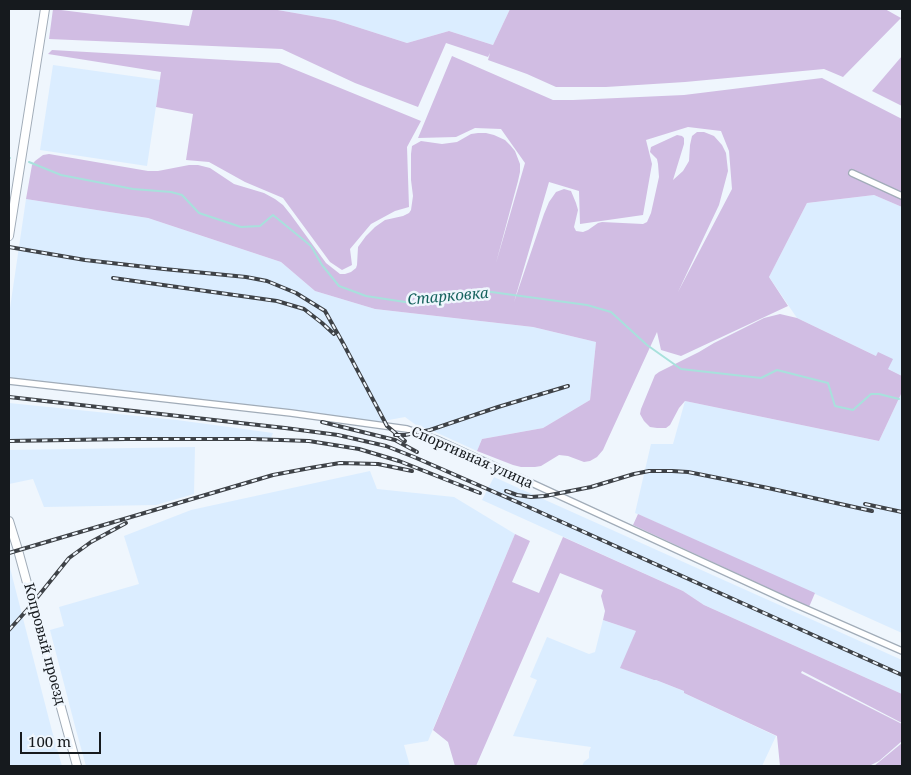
<!DOCTYPE html>
<meta charset="utf-8">
<style>
body{margin:0}
#map{position:relative;width:911px;height:775px;overflow:hidden;background:#eff6fd;font-family:"Noto Serif",serif}
canvas{display:block}
.frame{position:absolute;inset:0;border:10px solid #161a1e;pointer-events:none}
.scale{position:absolute;left:20px;top:732px;width:81px;height:22px;box-sizing:border-box;border:2px solid #161a1e;border-top:0;padding-left:6px;font-size:15px;line-height:18px;white-space:nowrap;color:#161a1e;-webkit-text-stroke:4px #eff6fd;paint-order:stroke}
</style>
<div id="map">
<canvas width="911" height="775"></canvas>
<div class="frame"></div>
<div class="scale">100 m</div>
</div>
<script>
const ctx = document.querySelector('canvas').getContext('2d');
ctx.lineJoin = 'round';
function fillPath(path, color) { ctx.fillStyle = color; ctx.fill(path, 'evenodd'); }
const poly = rows => new Path2D(rows.map(r => 'M' + r).join(''));
function stroke(path, color, width, dash) { ctx.strokeStyle = color; ctx.lineWidth = width; ctx.lineCap = dash ? 'butt' : 'round'; ctx.setLineDash(dash || []); ctx.stroke(path); }
function label(font, color, halo, rows, align = 'center') {
  ctx.font = font + ' "Noto Serif",serif'; ctx.lineWidth = 5; ctx.setLineDash([]); ctx.textBaseline = 'middle'; ctx.strokeStyle = halo; ctx.fillStyle = color; for (const [text, x, y, turn = 0] of rows) {
    ctx.save(); ctx.translate(x, y); ctx.rotate((+turn || 0) * Math.PI / 180); ctx.textAlign = isNaN(turn) ? turn : align; if (halo) ctx.strokeText(text, 0, 0); ctx.fillText(text, 0, 0); ctx.restore();
  }
}
fillPath(poly([
 [272,9,510,9,493,45,449,31,407,43,335,20],
 [53,65,160,80,147,166,40,150],
 [874,195,902,207,902,376,888,369,876,356,797,318,769,277,807,203],
 [26,199,148,218,281,262,315,291,375,309,533,327,596,342,590,400,543,428,482,439,477,451,433,431,416,425,405,417,378,422,295,411,9,378,9,315],
 [902,392,902,633,635,513,651,444,673,444,685,401,879,441],
 [9,403,177,420,273,433,270,440,9,442],
 [195,447,194,494,156,505,44,507,33,479,9,484,9,450],
 [370,471,377,489,454,497,515,534,428,741,404,745,410,766,86,766,76,730,50,630,64,626,59,607,139,584,124,536,191,510],
 [494,477,902,660,902,694,704,605,683,591,482,500],
 [9,564,52,731,62,766,9,766],
 [603,620,637,631,621,668,654,680,656,680,684,691,684,693,776,736,762,766,582,766,584,762,589,758,589,752,591,747,513,736,537,680,530,677,547,637,589,654,595,652]
]), '#dbedff');
fillPath(poly([
 [53,9,189,26,193,9,272,9,335,20,407,43,449,31,493,45,510,9,885,9,901,18,843,77,824,69,685,82,606,87,556,87,527,74,488,60,490,53,488,57,446,43,418,107,355,83,282,49,49,39],
 [52,50,279,63,421,121,407,147,409,207,395,211,371,224,350,249,352,265,342,270,330,262,283,198,245,182,209,162,186,160,193,114,156,107,161,72,48,54],
 [452,56,553,100,573,100,684,95,822,78,902,119,902,207,874,195,807,203,769,277,788,306,681,356,661,350,657,332,607,441,603,450,597,457,590,461,584,462,568,456,559,455,541,466,535,467,521,467,513,465,477,451,482,439,543,428,590,400,596,342,533,327,375,309,315,291,281,262,148,218,26,199,32,165,35,161,43,155,49,154,148,171,158,171,189,165,198,165,210,168,234,184,264,193,275,199,283,205,291,215,326,263,340,274,345,274,351,272,356,268,357,265,358,247,366,236,375,227,385,220,403,216,409,213,411,210,413,196,411,180,411,154,412,146,421,141,442,144,457,142,471,134,478,133,486,133,494,135,505,140,510,145,515,151,520,164,520,172,518,181,496,263,525,163,501,129,475,128,456,137,418,138],
 [688,127,721,131,729,151,732,189,678,292,719,205,728,171,726,153,722,145,714,136,704,132,697,132,692,136,690,145,689,161,683,171,673,180,684,144,684,138,682,136,677,135,651,147,650,152,657,159,658,164,659,177,651,213,647,222,643,224,602,222,598,223,588,230,583,232,576,231,574,227,578,210,576,203,571,191,564,189,556,192,549,202,544,214,514,302,549,182,579,191,580,224,643,215,652,164,646,140],
 [902,56,902,106,872,91],
 [780,314,797,318,876,356,878,352,893,359,888,369,902,376,902,392,879,441,685,401,679,408,670,425,666,428,657,428,650,427,644,421,640,414,641,409,655,375,659,372,699,352,714,343,764,318],
 [638,514,815,593,809,607,633,525],
 [515,534,530,541,512,582,539,593,563,537,683,591,704,605,902,694,902,723,802,671,801,673,902,724,902,741,879,761,869,766,780,766,777,736,684,693,684,691,656,680,654,680,620,668,636,631,603,620,605,611,601,596,603,590,560,573,476,766,455,766,448,742,433,730],
 [902,743,902,766,874,766]
]), '#d1bde3');
stroke(poly([
 [9,158,10,158],
 [29,162,61,175,133,189,171,192,182,195,199,213,241,227,260,226,273,215,311,246,322,265,339,286,366,296,405,302,451,297,484,291,587,305,611,312,647,345,681,369,761,378,777,370,828,383,835,406,853,410,871,394,879,394,899,399]
]), '#a8e1dc', 2);
const street = poly([
 [852,173,902,196],
 [9,381,291,413,407,429,436,439,788,601,902,651]
]);
const secondary = poly([
 [9,236,45,9],
 [9,521,18,550,77,766]
]);
stroke(street, '#a1acb8', 8);
stroke(secondary, '#a1acb8', 10);
stroke(street, '#fff', 5.5);
stroke(secondary, '#fff', 8);
const rail = poly([
 [9,247,85,260,164,269,246,277,267,281,296,293,325,311,344,345,387,426,405,441],
 [113,278,277,301,304,309,322,323,334,334],
 [9,397,285,428,338,435,386,446,414,457,524,505,902,675],
 [322,422,395,440,417,452],
 [395,435,405,435,430,430,498,407,568,386],
 [9,441,126,439,252,439,309,441,359,449,399,461,480,493],
 [506,491,517,495,531,497,545,496,591,487,634,474,649,471,672,471,688,472,768,488,872,511],
 [865,504,902,512],
 [9,553,273,475,310,468,340,463,378,464,412,471],
 [9,630,27,610,69,558,91,542,126,523]
]);
stroke(rail, '#3e4247', 4);
stroke(rail, '#eff6fd', 2, [5.5]);
label('14px', '#161a1e', '#eff6fd', [
 ["Спортивная улица",472,458,24],
 ["Копровый проезд",44,644,75]
]);
label('italic 15px', '#15625d', '#eff6fd', [
 ["Старковка",448,297,-5]
]);
</script>
